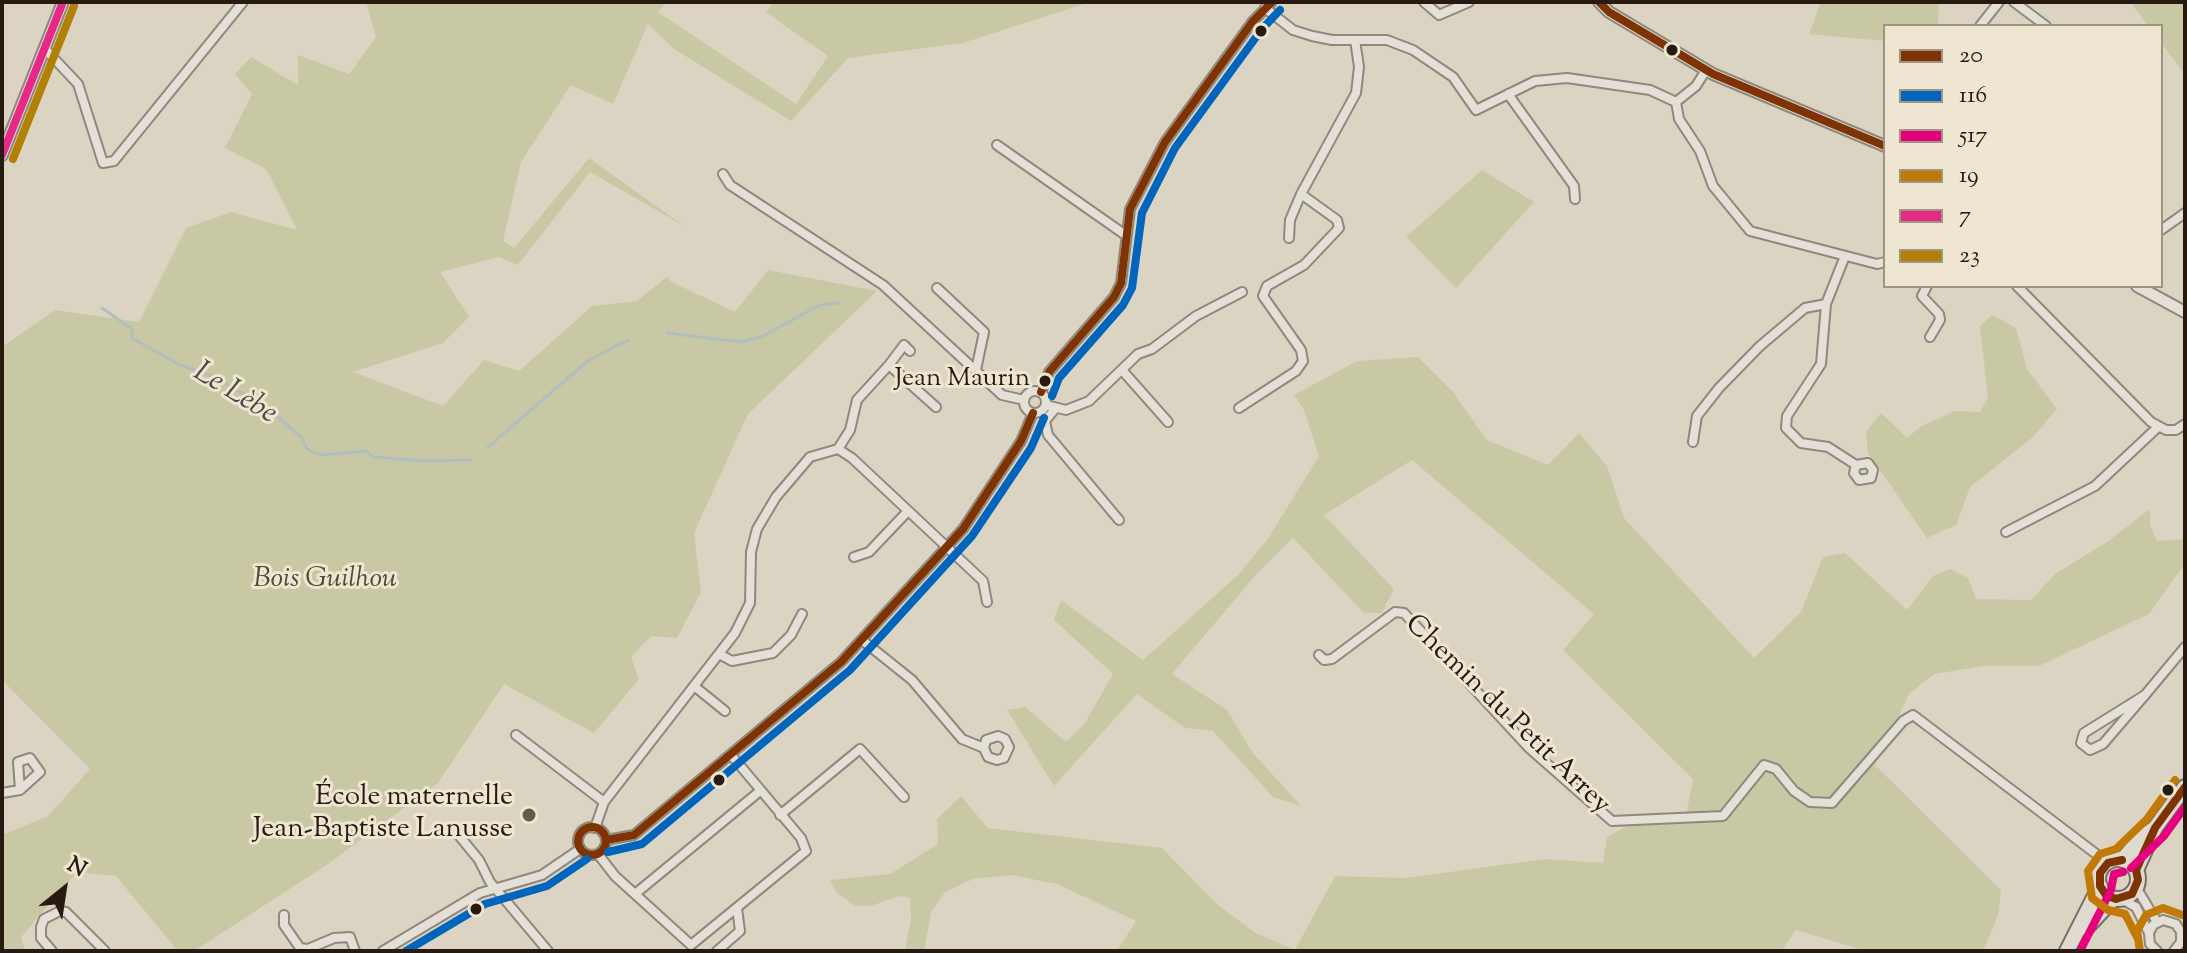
<!DOCTYPE html>
<meta charset="utf-8">
<style>
body{margin:0}
#map{position:relative;width:2187px;height:953px;overflow:hidden;background:#dcd4c2;font-family:"Sorts Mill Goudy",serif}
canvas{display:block}
.frame{position:absolute;inset:0;border:4px solid #281a10;pointer-events:none}
.legend{position:absolute;left:1883px;top:24px;width:280px;height:264px;box-sizing:border-box;background:#efe6d1;border:2px solid #9f9484;margin:0;padding:10px 14px;list-style:none;font-size:24px;color:#281a10}
.legend li{display:flex;align-items:center;gap:16px;height:40px}
.legend b{width:40px;border:2px solid #9f9484}
.north{position:absolute;left:24px;top:849px;width:80px;height:80px;-webkit-text-stroke:6px #efe6d1;paint-order:stroke;rotate:30deg;font-size:22px;font-weight:700;line-height:32px;text-align:center;color:#281a10}
.north::after{content:'';display:block;margin:auto;width:28px;height:36px;background:#281a10;clip-path:polygon(50% 0,100% 100%,50% 72%,0 100%)}
</style>
<div id="map">
<canvas width="2187" height="953"></canvas>
<div class="frame"></div>
<ul class="legend">
<li><b style="height:10px;background:#7f3302"></b>20</li>
<li><b style="height:10px;background:#0065bd"></b>116</li>
<li><b style="height:10px;background:#e6007e"></b>517</li>
<li><b style="height:10px;background:#c27a04"></b>19</li>
<li><b style="height:10px;background:#e62987"></b>7</li>
<li><b style="height:10px;background:#b28002"></b>23</li>
</ul>
<div class="north">N</div>
</div>
<script>
const ctx = document.querySelector('canvas').getContext('2d');
ctx.lineJoin = 'round';
function fillPath(path, color) { ctx.fillStyle = color; ctx.fill(path, 'evenodd'); }
const poly = rows => new Path2D(rows.map(r => 'M' + r).join(''));
function stroke(path, color, width, dash) { ctx.strokeStyle = color; ctx.lineWidth = width; ctx.lineCap = dash ? 'butt' : 'round'; ctx.setLineDash(dash || []); ctx.stroke(path); }
function label(font, color, halo, rows, align = 'center') {
  ctx.font = font + ' "Sorts Mill Goudy",serif'; ctx.lineWidth = 6; ctx.setLineDash([]); ctx.textBaseline = 'middle'; ctx.strokeStyle = halo; ctx.fillStyle = color; for (const [text, x, y, turn = 0] of rows) {
    ctx.save(); ctx.translate(x, y); ctx.rotate((+turn || 0) * Math.PI / 180); ctx.textAlign = isNaN(turn) ? turn : align; if (halo) ctx.strokeText(text, 0, 0); ctx.fillText(text, 0, 0); ctx.restore();
  }
}
fillPath(poly([
 [366,2,666,2,658,12,796,104,828,56,766,12,773,2,1087,3,963,43,848,58,791,121,674,49,648,24,613,104,571,85,521,162,503,241,514,248,589,158,684,226,590,172,518,265,499,257,440,272,469,317,443,343,353,372,443,406,484,360,519,371,592,306,637,301,668,276,670,281,735,312,768,270,877,291,748,414,694,533,701,592,677,638,651,636,631,657,639,679,594,733,504,684,438,783,325,866,194,951,178,951,116,876,77,872,21,937,25,951,2,951,2,835,48,816,90,769,2,680,2,347,55,310,139,322,186,228,231,212,297,230,266,169,225,148,252,94,235,74,251,57,298,85,298,55,349,74,376,37],
 [1821,2,1939,2,1938,26,1885,26,1885,41,1809,34],
 [2130,2,2185,2,2185,74,2161,43,2161,26,2148,26],
 [1482,170,1534,202,1456,288,1406,237],
 [1992,315,2016,328,2027,369,2057,409,2033,437,1970,487,1956,525,1927,538,1868,453,1866,432,1881,413,1907,438,1920,427,1955,411,1980,412,1988,398,1980,326],
 [1418,357,1453,392,1487,440,1548,465,1579,433,1607,466,1624,518,1754,658,1801,612,1823,557,1845,553,1907,610,1933,576,1950,569,1968,578,1976,599,2031,600,2055,574,2107,542,2150,509,2150,525,2157,541,2185,539,2185,563,2149,614,2039,666,1984,666,1934,674,1909,694,1875,765,2001,890,1998,915,1983,951,1866,951,1796,930,1781,951,1117,951,1136,921,1057,884,1011,875,973,879,945,892,931,912,924,951,905,951,911,918,910,898,899,896,871,906,855,906,837,893,830,880,890,874,938,844,937,819,961,796,988,828,1162,848,1218,905,1254,932,1295,950,1335,876,1406,878,1545,859,1603,863,1607,837,1633,823,1685,821,1693,779,1563,650,1594,614,1412,460,1324,515,1394,589,1382,613,1364,613,1293,538,1253,578,1172,674,1227,710,1253,753,1301,806,1273,797,1213,731,1185,728,1137,694,1054,786,1007,710,1025,707,1066,742,1085,723,1113,674,1054,620,1061,600,1143,660,1238,575,1267,540,1319,456,1304,410,1294,395,1357,361]
]), '#c9c8a4');
stroke(poly([
 [102,308,132,329,132,338,178,364,217,378,270,410,302,438,307,449,320,455,365,451,374,457,421,461,471,460],
 [667,333,741,342,761,337,820,305,839,303],
 [488,447,589,360,628,340]
]), '#b0bfbd', 3);
const minor = poly([
 [1424,2,1439,15,1469,2],
 [2014,2,2046,26],
 [1265,8,1293,30,1312,36,1332,40,1387,40,1413,50,1453,77,1476,110,1535,81,1567,78,1650,90,1676,102,1696,86,1706,70],
 [1980,26,1999,2],
 [45,49,78,84,103,163,114,161,243,2],
 [1508,94,1574,186,1575,199],
 [1676,102,1679,119,1700,151,1713,186,1750,231,1877,264,1885,262],
 [997,145,1124,234],
 [723,174,730,185,883,285,1002,395,1024,400],
 [2161,230,2185,213],
 [1289,238,1290,220,1301,194,1356,93,1359,67,1355,40],
 [1845,256,1826,304,1821,364,1787,416,1786,428,1801,443,1828,447,1856,465,1868,463,1873,470,1871,478,1859,480,1854,473,1856,465],
 [1927,286,1922,296,1939,314,1940,320,1930,337],
 [2017,286,2151,422,2166,430,2176,430,2185,424],
 [937,288,984,332,976,370],
 [889,365,904,345,910,351],
 [1122,370,1168,422],
 '1024 402a11 11 0 1 1 22 0a11 11 0 1 1-22 0Z',
 [1041,392,1049,372,1114,297,1121,283,1130,209,1165,142,1253,21,1272,2],
 [1046,405,1066,410,1089,401,1138,354,1152,349,1196,316,1242,292],
 [1239,408,1296,371,1303,361,1301,350,1263,296,1267,286,1304,265,1339,228,1337,220,1301,194],
 [1055,409,1045,421,1048,435,1119,520],
 [1693,442,1697,416,1719,388,1760,346,1805,308,1826,304],
 [838,449,850,430,857,400,889,365,936,407],
 [2006,532,2095,486,2158,427],
 [854,557,869,552,908,511],
 [862,640,912,680,962,739,984,748,988,757,997,760,1004,758,1009,747,1005,739,998,736,986,740,984,748],
 [719,654,732,661,773,653,791,635,802,614],
 [1319,655,1324,660,1332,659,1395,612,1404,613,1529,748,1612,821,1723,816,1764,765,1776,769,1794,791,1810,802,1832,803,1903,721,1913,715,2108,863],
 [694,686,725,711],
 [2145,695,2084,733,2081,743,2090,750,2103,744,2145,695,2185,647],
 [516,735,604,802],
 [2,793,20,790,40,772,30,758,18,762,20,790],
 [780,815,860,749,904,797],
 '578 841a14 14 0 1 1 28 0a14 14 0 1 1-28 0Z',
 [452,827,479,860,490,882,548,951],
 [595,828,604,802,735,633,750,603,751,552,757,529,776,497,810,457,838,449,852,458,983,581,987,602],
 [606,840,634,835,841,662,963,529,1021,441,1033,413],
 [598,854,615,876,691,945,806,851,801,838,732,756],
 [2136,887,2157,922],
 [635,894,760,791],
 [2121,899,2136,907,2149,933],
 [284,915,284,925,300,948,308,949,334,938,350,937,355,951],
 [52,951,41,938,41,927,44,919,60,911,66,912,105,951],
 [383,951,480,893,542,875,580,849],
 [717,951,740,931,737,908],
 [2157,951,2150,944,2149,933,2153,925,2163,920,2176,924,2181,932,2181,942,2174,951]
]);
const tertiary = poly([
 [1599,2,1609,12,1713,74,1885,146],
 [2,155,63,2],
 [2137,286,2185,312]
]);
const primary = poly([
 '2098 879a20 20 0 1 1 40 0a20 20 0 1 1-40 0Z',
 [2122,860,2142,837,2155,828],
 [2136,870,2155,828,2185,787],
 [2086,928,2113,899],
 [2067,951,2100,886]
]);
stroke(minor, '#8e887d', 12);
stroke(tertiary, '#8e887d', 14);
stroke(primary, '#756e64', 18);
stroke(minor, '#e4e0d7', 8);
stroke(tertiary, '#e4e0d7', 10);
stroke(primary, '#dfdbd0', 14);
stroke(poly([
 [1599,2,1609,12,1713,74,1885,146],
 [1041,392,1049,372,1114,297,1121,283,1130,209,1165,142,1253,21,1272,2],
 '578 841a14 14 0 1 1 28 0a14 14 0 1 1-28 0Z',
 [606,840,634,835,841,662,963,529,1021,441,1033,413],
 [2122,860,2108,863,2100,873,2100,886,2106,895,2116,899,2132,894,2138,880,2136,870],
 [2136,870,2155,828,2185,787]
]), '#7f3302', 8);
stroke(poly([
 [1052,396,1059,378,1123,305,1132,288,1142,213,1175,148,1262,29,1280,10],
 [608,852,642,844,850,670,972,536,1031,448,1044,418],
 [406,951,485,904,547,886,587,859]
]), '#0065bd', 8);
stroke(poly([
 [2131,868,2164,836,2185,807],
 [2080,951,2111,890,2114,874,2123,872]
]), '#e6007e', 8);
stroke(poly([
 [2138,939,2125,914,2108,910,2092,898,2088,871,2100,854,2116,849,2147,819,2175,780],
 [2140,951,2137,931,2146,915,2163,908,2185,916]
]), '#c27a04', 8);
stroke(poly([
 [2,155,63,2]
]), '#e62987', 8);
stroke(poly([
 [13,159,74,6]
]), '#b28002', 8);
for (const [x, y, r, color] of [
 [1261,31,7,"#281a10"],
 [1672,50,7,"#281a10"],
 [1045,381,7,"#281a10"],
 [719,780,7,"#281a10"],
 [2168,790,7,"#281a10"],
 [529,815,8,"#675b4e"],
 [476,909,7,"#281a10"]
]) { const dot = new Path2D(); dot.arc(x, y, r, 0, 2 * Math.PI); ctx.fillStyle = color; ctx.fill(dot); stroke(dot, '#efe6d1', 3); }
label('26px', '#281a10', '#efe6d1', [
 ["Jean Maurin",1030,381]
], 'right');
label('italic 28px', '#544b35', '#efe6d1', [
 ["Bois Guilhou",325,581]
]);
label('28px', '#281a10', '#efe6d1', [
 ["Chemin du Petit Arrey",1506,716,44]
]);
label('28px', '#281a10', '#efe6d1', [
 ["École maternelle",513,799],
 ["Jean-Baptiste Lanusse",513,831]
], 'right');
label('italic 30px', '#4b4943', '#efe6d1', [
 ["Le Lèbe",234,395,31]
]);
</script>
